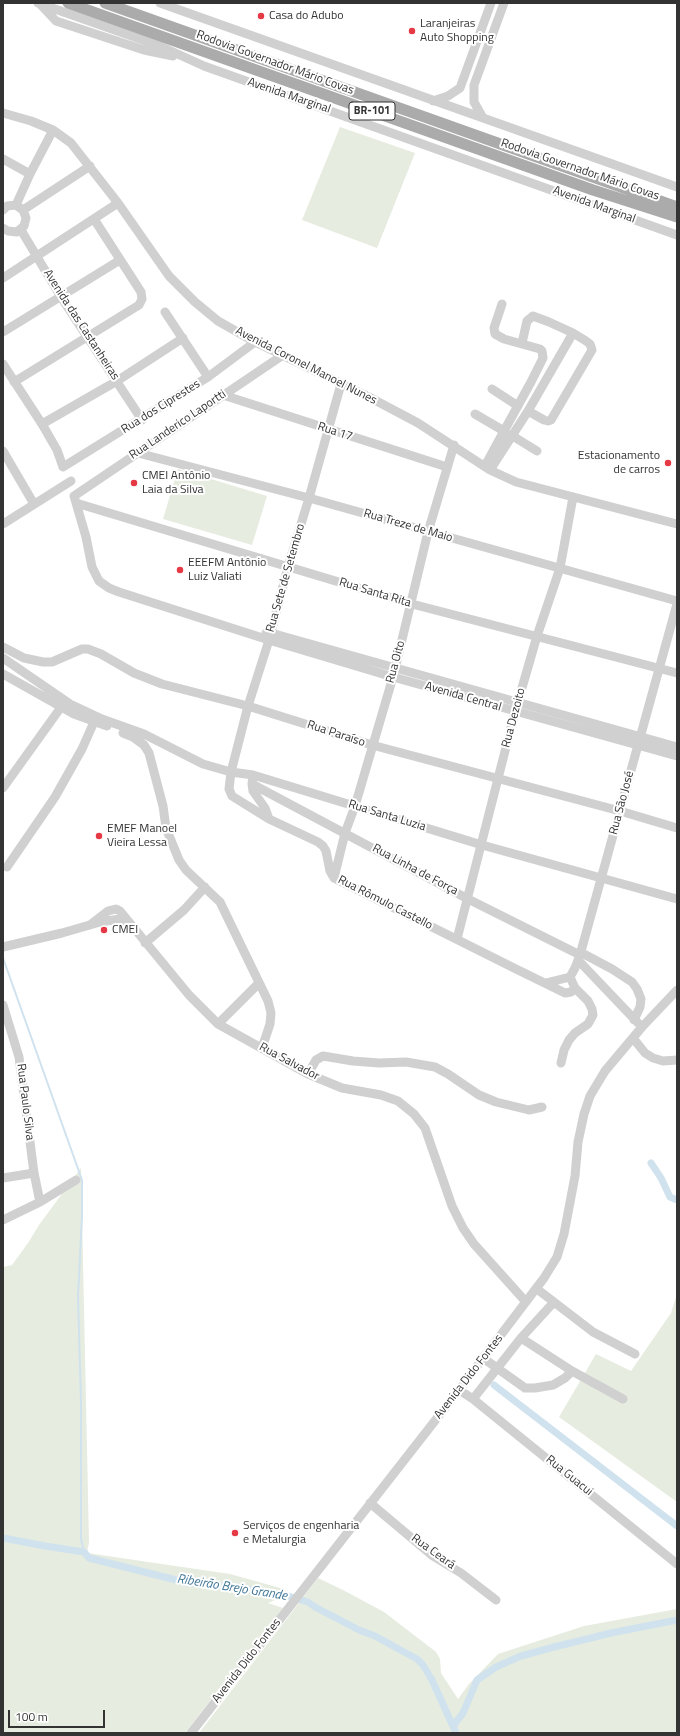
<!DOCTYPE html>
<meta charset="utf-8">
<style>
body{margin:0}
#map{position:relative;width:680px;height:1736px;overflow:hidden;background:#fff;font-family:"Titillium Web",sans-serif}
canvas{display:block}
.frame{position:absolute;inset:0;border:4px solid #333;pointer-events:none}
.scale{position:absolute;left:8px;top:1710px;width:97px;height:18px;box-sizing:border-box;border:2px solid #333;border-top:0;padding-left:5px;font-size:12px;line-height:14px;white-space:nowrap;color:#333;-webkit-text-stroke:3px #fff;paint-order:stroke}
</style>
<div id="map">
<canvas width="680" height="1736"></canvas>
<div class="frame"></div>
<div class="scale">100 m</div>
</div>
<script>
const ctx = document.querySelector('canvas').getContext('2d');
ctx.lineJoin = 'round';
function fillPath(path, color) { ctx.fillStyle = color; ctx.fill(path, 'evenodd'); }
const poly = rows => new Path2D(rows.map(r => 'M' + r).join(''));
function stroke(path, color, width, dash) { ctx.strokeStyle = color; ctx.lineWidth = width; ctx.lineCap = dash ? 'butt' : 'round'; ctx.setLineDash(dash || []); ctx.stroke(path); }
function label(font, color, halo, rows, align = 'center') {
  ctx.font = font + ' "Titillium Web",sans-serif'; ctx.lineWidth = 4; ctx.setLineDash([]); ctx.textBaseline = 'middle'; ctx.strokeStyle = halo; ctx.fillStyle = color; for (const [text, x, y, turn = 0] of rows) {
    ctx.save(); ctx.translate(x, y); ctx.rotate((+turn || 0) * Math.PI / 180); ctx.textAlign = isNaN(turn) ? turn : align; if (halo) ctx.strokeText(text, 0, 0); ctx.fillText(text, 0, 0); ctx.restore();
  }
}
fillPath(poly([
 [340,127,415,153,377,248,302,220],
 [178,469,267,496,252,545,163,519],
 [81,1168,89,1542,87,1553,230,1574,284,1589,287,1592,284,1596,268,1603,283,1608,185,1733,3,1733,3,1267,12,1265,28,1243,39,1225],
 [677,1294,677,1502,559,1417,596,1354,631,1371,671,1313],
 [318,1578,343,1590,384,1612,436,1652,440,1659,441,1673,458,1699,469,1684,498,1654,584,1626,677,1609,677,1733,199,1733]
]), '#e6ecdf');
stroke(poly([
 [3,958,82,1180,82,1217,78,1296,81,1403,81,1539,84,1552]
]), '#cfe2ee', 2);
stroke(poly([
 [651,1163,661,1178,670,1197,677,1200],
 [494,1385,677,1526],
 [3,1538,45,1546,84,1552,89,1558,188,1583,238,1587,275,1596,282,1594,308,1602,315,1607,359,1630,375,1636,417,1659,423,1665,432,1680,456,1733],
 [453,1726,463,1713,477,1680,496,1667,521,1656,554,1647,611,1633,677,1620]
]), '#cfe2ee', 7);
stroke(poly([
 [38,3,160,46,204,66,677,235],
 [160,3,677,187],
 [40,4,56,21,144,50,173,56],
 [433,101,448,96,460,88,491,3],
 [3,113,31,121,53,130,71,143,118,203,169,276,195,302,218,321,255,342,369,397,418,423,490,470,516,482,677,524],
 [483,118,474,102,474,85,504,3],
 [3,159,30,174],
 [16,205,30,174,53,130],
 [3,210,7,206,16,205,23,210,26,218,24,226,17,232,8,231,3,228],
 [23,210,90,166],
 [21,230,61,297,142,420],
 [3,278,118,203],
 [165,312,208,377],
 [3,332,120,260],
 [522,343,527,321,533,316,549,322,573,333,586,341,590,344,592,350,551,420,548,421,544,420,528,411],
 [283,355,74,496,86,537,92,567,99,581,109,588,119,592,269,640,393,677,677,756],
 [3,364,42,424,57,450,63,467,208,377,255,342],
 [14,382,139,305,142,299,141,292,94,219],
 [492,389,518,406],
 [223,395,447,467],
 [475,414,504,431,531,382,543,358,542,351,540,349,504,339,495,334,494,328,502,304],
 [42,424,117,381,183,338],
 [511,435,537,451],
 [3,451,34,504],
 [138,453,309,498,677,601],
 [485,466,504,431],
 [490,470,528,411,573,333],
 [76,503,412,604,677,673],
 [3,524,71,481],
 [266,633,271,633,677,747],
 [3,647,24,658,43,662,52,662,82,649,88,649,101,654,134,673,162,684,248,706,372,745,620,811,677,828],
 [3,658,70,704,102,719,144,734,203,764,231,772,253,775,482,845,677,899],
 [3,674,74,714,107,726],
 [123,733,133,737,144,745,149,753,163,806,166,828,179,860,186,870,220,902,268,1001,271,1013,270,1024,262,1048],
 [253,775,252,784,253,791,265,808,269,819,318,842,323,846,326,851,330,871,334,878,516,969,565,993,571,992,575,988,570,977,575,968,580,955,677,604],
 [252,784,468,899,580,955],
 [3,788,64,703],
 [269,819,232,796,229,789,231,772,248,706,269,640,288,567,309,498,341,384],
 [7,867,55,797,82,749,94,722],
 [334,878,345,833,355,806,393,677,428,532,454,445],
 [90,925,108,911,116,909,120,911,189,995,218,1024,308,1074,342,1088,381,1095,398,1101,414,1114,425,1128,452,1206,463,1228,474,1244,526,1302],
 [457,939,515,712,537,636,560,568,573,497],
 [145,943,184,910,205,887],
 [3,947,62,933,100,922,120,919,129,923],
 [580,952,612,969,632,982,637,989,641,999,640,1007,634,1020],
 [578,960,638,1023],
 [546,983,570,977],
 [3,1005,19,1057,34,1173,40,1202],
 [218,1024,258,984],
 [633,1038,645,1053,653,1058,663,1061,677,1060],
 [561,1063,564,1050,569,1040,575,1033,588,1024,593,1015,592,1009,588,1001,575,988],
 [308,1074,316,1060,323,1056,353,1061,379,1063,406,1062,435,1067,448,1074,479,1095,496,1102,529,1110,542,1107],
 [3,1178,34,1173],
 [3,1220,40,1202,76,1180],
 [537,1289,593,1332,635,1354],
 [521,1338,572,1371,623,1399],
 [483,1358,525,1388,535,1388,553,1385,565,1378,572,1371],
 [459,1390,473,1399,677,1564],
 [473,1399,521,1338,554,1302],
 [370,1503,433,1556,461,1573,496,1600],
 [191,1733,459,1390,544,1278,557,1257,564,1234,575,1176,578,1142,584,1114,590,1096,605,1071,642,1027,677,990]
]), '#d0d0d0', 9);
stroke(poly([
 [68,3,593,190,677,217],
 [105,3,677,207]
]), '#ababab', 11);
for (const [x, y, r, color] of [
 [261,16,4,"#e63946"],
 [412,31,4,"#e63946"],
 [668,463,4,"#e63946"],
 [134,483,4,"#e63946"],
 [180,570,4,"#e63946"],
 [99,836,4,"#e63946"],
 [104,930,4,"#e63946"],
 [235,1533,4,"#e63946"]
]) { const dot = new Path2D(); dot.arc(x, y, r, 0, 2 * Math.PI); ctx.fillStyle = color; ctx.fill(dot); stroke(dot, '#fff', 1.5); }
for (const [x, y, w] of [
 [372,111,46]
]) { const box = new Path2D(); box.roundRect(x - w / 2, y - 9, w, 18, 3); ctx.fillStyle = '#fff'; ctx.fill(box); stroke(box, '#333', 1); }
label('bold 11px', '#333', null, [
 ["BR-101",372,111]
]);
label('12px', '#333', '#fff', [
 ["Casa do Adubo",269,16],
 ["Laranjeiras",420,24],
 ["Auto Shopping",420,38],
 ["Estacionamento",660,456,"right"],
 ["de carros",660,470,"right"],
 ["CMEI Antônio",142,476],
 ["Laia da Silva",142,490],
 ["EEEFM Antônio",188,563],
 ["Luiz Valiati",188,577],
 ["EMEF Manoel",107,829],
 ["Vieira Lessa",107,843],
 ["CMEI",112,930],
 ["Serviços de engenharia",243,1526],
 ["e Metalurgia",243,1540]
], 'left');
label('12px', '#333', '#fff', [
 ["Rodovia Governador Mário Covas",275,63,20],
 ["Avenida Marginal",289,96,19],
 ["Rodovia Governador Mário Covas",580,170,19],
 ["Avenida Marginal",594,205,20],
 ["Avenida das Castanheiras",81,325,57],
 ["Avenida Coronel Manoel Nunes",306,366,27],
 ["Rua dos Ciprestes",161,407,-32],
 ["Rua Landerico Laportti",178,425,-34],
 ["Rua 17",335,432,18],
 ["Rua Treze de Maio",408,526,16],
 ["Rua Sete de Setembro",286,578,-74],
 ["Rua Santa Rita",375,593,17],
 ["Rua Oito",396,662,-75],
 ["Avenida Central",463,697,16],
 ["Rua Dezoito",514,718,-75],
 ["Rua Paraíso",336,734,18],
 ["Rua São José",622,803,-75],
 ["Rua Santa Luzia",387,816,17],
 ["Rua Linha de Força",415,870,28],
 ["Rua Rômulo Castello",385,903,27],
 ["Rua Salvador",289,1062,28],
 ["Rua Paulo Silva",25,1102,83],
 ["Avenida Dido Fontes",469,1377,-52],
 ["Rua Guacui",569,1476,39],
 ["Rua Ceará",433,1552,36],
 ["Avenida Dido Fontes",247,1661,-52]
]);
label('italic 13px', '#3f7597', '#fff', [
 ["Ribeirão Brejo Grande",232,1588,9]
]);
</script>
